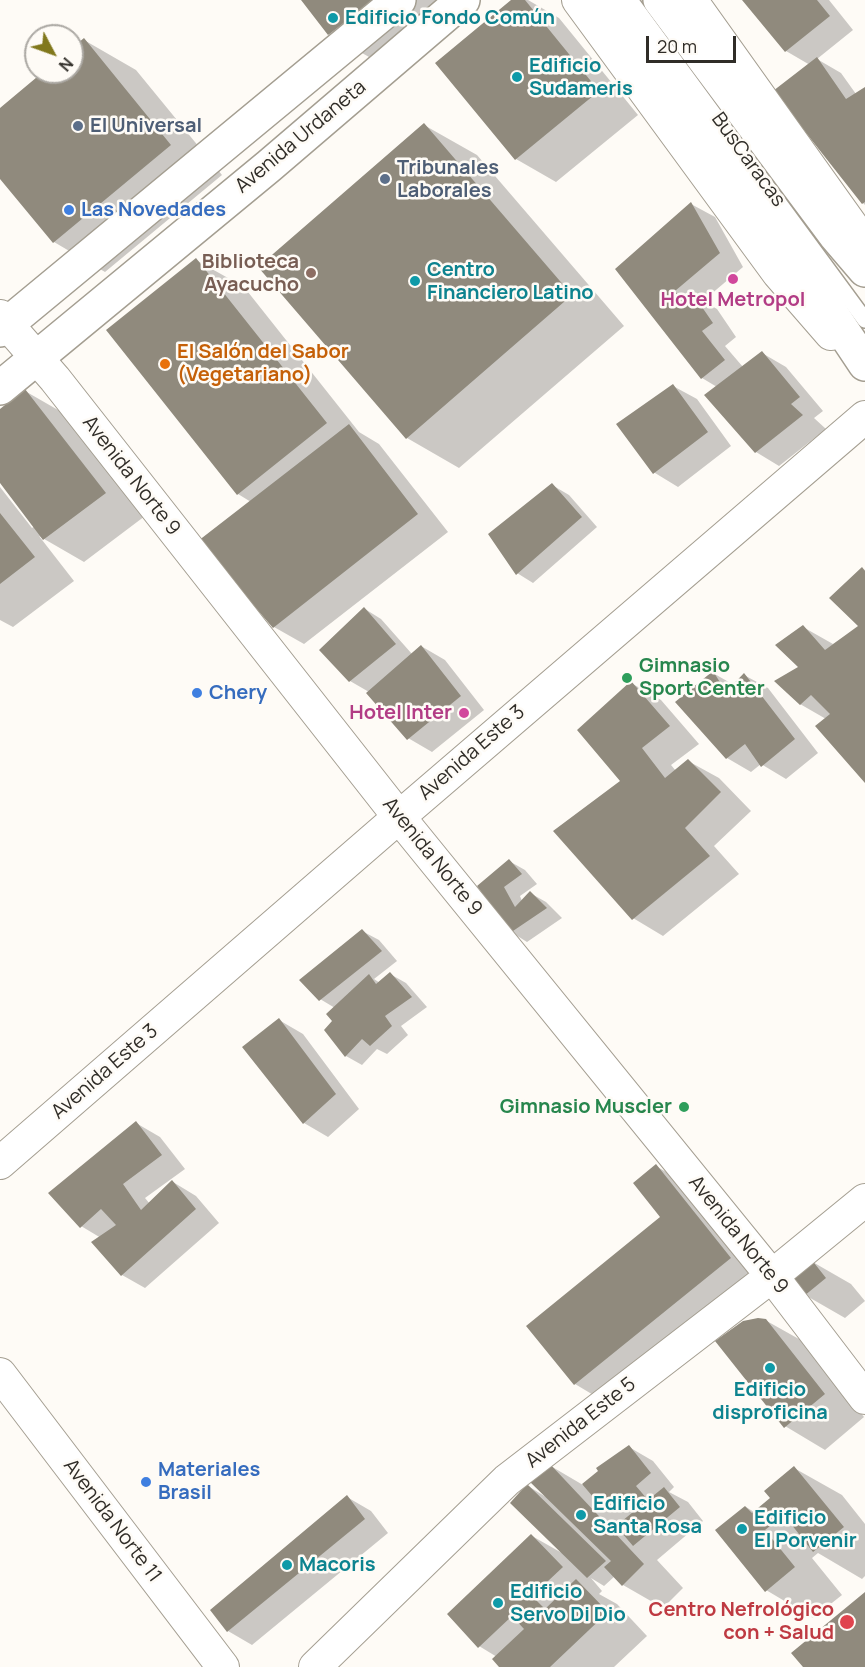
<!DOCTYPE html>
<meta charset="utf-8">
<style>
body{margin:0}
#map{position:relative;width:865px;height:1667px;overflow:hidden;background:#fefbf6;font-family:Manrope,sans-serif}
canvas{display:block}
.north{position:absolute;left:24px;top:24px;width:60px;height:60px;box-sizing:border-box;background:#fefbf6;border:2px solid #aca9a4;border-radius:50%;rotate:131deg;font-size:16px;font-weight:700;line-height:24px;text-align:center;color:#302d28}
.north::after{content:'';display:block;margin:auto;width:21px;height:27px;background:#81781c;clip-path:polygon(50% 0,100% 100%,50% 72%,0 100%)}
.scale{position:absolute;left:646px;top:36px;width:90px;height:27px;box-sizing:border-box;border:3px solid #302d28;border-top:0;padding-left:8px;font-size:18px;line-height:21px;white-space:nowrap;color:#302d28;-webkit-text-stroke:4px #fefbf6;paint-order:stroke}
</style>
<div id="map">
<canvas width="865" height="1667"></canvas>
<div class="north">N</div>
<div class="scale">20 m</div>
</div>
<script>
const ctx = document.querySelector('canvas').getContext('2d');
ctx.lineJoin = 'round';
function fillPath(path, color) { ctx.fillStyle = color; ctx.fill(path, 'evenodd'); }
const poly = rows => new Path2D(rows.map(r => 'M' + r).join(''));
function stroke(path, color, width, dash) { ctx.strokeStyle = color; ctx.lineWidth = width; ctx.lineCap = dash ? 'butt' : 'round'; ctx.setLineDash(dash || []); ctx.stroke(path); }
function label(font, color, halo, rows, align = 'center') {
  ctx.font = font + ' Manrope,sans-serif'; ctx.lineWidth = 5; ctx.setLineDash([]); ctx.textBaseline = 'middle'; ctx.strokeStyle = halo; ctx.fillStyle = color; for (const [text, x, y, turn = 0] of rows) {
    ctx.save(); ctx.translate(x, y); ctx.rotate((+turn || 0) * Math.PI / 180); ctx.textAlign = isNaN(turn) ? turn : align; if (halo) ctx.strokeText(text, 0, 0); ctx.fillText(text, 0, 0); ctx.restore();
  }
}
fillPath(poly([
 [303,0,444,0,369,57,329,34],
 [513,0,528,0,559,18,638,115,556,182,516,159,437,63],
 [744,0,829,0,853,30,817,59,841,73,856,94,865,89,865,205,863,203,810,65,786,51],
 [84,40,136,70,222,175,105,272,54,242,0,177,0,110,46,72,72,72,72,50],
 [424,125,477,155,624,326,459,468,407,438],
 [691,204,715,217,743,267,703,301,717,309,736,337,725,346,743,367,762,353,786,367,823,411,814,418,826,429,779,466,756,452,717,387,702,378,617,269],
 [196,260,244,287,359,432,379,444,448,532,304,644,274,627,251,502,238,494,108,330],
 [673,386,697,399,731,446,678,487,655,473,618,425],
 [25,391,65,414,145,516,84,562,39,536,74,581,13,627,0,620,0,487,32,528,35,526,0,480,0,411],
 [552,485,569,495,597,527,533,583,517,573],
 [863,569,865,570,865,781,826,719,800,704,803,627,833,644,860,626],
 [365,609,381,619,412,654,421,646,445,660,484,710,432,752,408,738,369,692,350,681],
 [713,673,734,685,744,675,768,688,818,753,786,779,761,764,751,772,727,758],
 [631,683,661,700,699,744,671,765,676,771,688,761,719,778,751,811,714,846,739,874,663,936,633,918,623,782],
 [509,861,525,870,537,884,520,896,522,901,530,893,546,902,562,918,527,942,511,932,479,886],
 [362,931,379,940,397,961,374,979,380,983,390,974,406,983,427,1007,401,1026,408,1035,387,1054,377,1049,362,1065,346,1056,326,1030,335,1021,335,1008,320,999],
 [279,1020,303,1034,359,1109,328,1137,304,1123,244,1047],
 [136,1123,160,1137,185,1169,145,1198,150,1204,173,1182,196,1196,219,1223,145,1288,122,1275,101,1238,81,1226],
 [656,1166,686,1184,760,1276,605,1402,575,1384,662,1217],
 [811,1261,851,1284,865,1301,845,1318,805,1295],
 [765,1320,806,1343,864,1417,825,1450,785,1426],
 [629,1447,653,1461,674,1487,669,1492,688,1502,703,1521,657,1560,683,1588,663,1608,623,1585,615,1576,604,1586,591,1578,602,1591,599,1594,617,1604,647,1636,614,1667,501,1667,497,1657,479,1646,532,1536,562,1553,528,1486,546,1497,549,1465,583,1485],
 [794,1468,842,1495,865,1524,865,1576,862,1579,818,1553,812,1558,842,1595,813,1618,766,1590,746,1507,754,1512,772,1498],
 [347,1497,371,1511,388,1533,252,1645,228,1631]
]), '#0003');
fillPath(poly([
 [301,0,374,0,328,35],
 [511,0,525,0,599,91,515,160,435,63],
 [742,0,817,0,830,16,785,52],
 [84,38,171,145,53,243,0,179,0,108,43,72,72,72,72,48],
 [817,57,846,99,865,87,865,202,862,204,773,91],
 [424,123,572,295,406,439,258,267],
 [691,202,720,253,675,291,683,301,693,294,713,323,702,331,725,360,701,379,615,269],
 [196,258,327,423,237,495,106,330],
 [762,351,800,397,791,404,803,415,755,453,704,395],
 [673,384,708,432,653,474,616,424],
 [25,389,106,493,43,540,0,483,0,409],
 [349,424,418,514,273,628,198,541],
 [552,483,582,517,516,575,488,534],
 [0,513,35,557,0,584],
 [862,567,865,571,865,783,815,726,830,714,811,695,800,705,774,681,798,667,775,645,803,625,825,650,858,626,829,598],
 [364,607,396,644,349,682,319,650],
 [421,645,461,696,407,740,366,693],
 [713,671,726,692,744,673,795,739,761,767,745,744,726,759,675,702],
 [631,681,670,726,642,748,665,778,688,759,721,792,685,828,710,856,632,920,553,831,620,781,577,730],
 [509,859,522,874,504,887,515,907,530,891,547,908,510,933,477,886],
 [362,929,382,951,319,1001,299,980],
 [390,972,412,997,385,1016,392,1026,370,1046,362,1039,345,1057,324,1030,332,1021,326,1014,369,974,376,984],
 [279,1018,336,1094,303,1124,242,1047],
 [136,1121,162,1155,123,1184,141,1210,172,1180,196,1209,121,1276,91,1242,116,1225,101,1209,80,1228,48,1193],
 [656,1164,731,1258,574,1385,526,1326,660,1217,633,1183],
 [811,1259,826,1278,804,1296,789,1278],
 [758,1318,766,1319,825,1394,784,1428,715,1341,743,1321],
 [629,1445,651,1473,636,1486,648,1500,664,1487,680,1507,633,1546,616,1526,633,1512,621,1498,605,1511,582,1484,598,1471,596,1468],
 [549,1463,644,1564,622,1586,604,1567,611,1561,529,1481],
 [794,1466,844,1527,813,1552,784,1515,765,1530,795,1567,765,1592,715,1530,745,1506,752,1513,770,1498,764,1491],
 [527,1484,606,1561,587,1578,510,1503],
 [347,1495,365,1519,227,1632,210,1610],
 [531,1534,563,1567,532,1596,545,1609,576,1579,608,1612,550,1667,499,1667,492,1659,524,1629,512,1616,478,1648,447,1614],
 [865,1592,865,1667,803,1667,791,1653]
]), '#908a7d');
const service = poly([
 [630,0,865,320]
]);
const minor = poly([
 [578,0,778,273,831,334],
 [691,0,865,244],
 [0,316,55,379,399,817,772,1276,865,1398],
 [0,1163,399,817,865,417],
 [0,1374,223,1667],
 [315,1667,507,1480,772,1276,865,1200]
]);
const secondary = poly([
 [604,0,797,262,865,364],
 [660,0,835,235,865,270]
]);
const primary = poly([
 [0,330,399,0],
 [0,388,269,166,463,0]
]);
stroke(service, '#a49e91', 18);
stroke(minor, '#a49e91', 34);
stroke(secondary, '#a49e91', 36);
stroke(primary, '#a49e91', 36);
stroke(service, '#fff', 15);
stroke(minor, '#fff', 32);
stroke(secondary, '#fff', 33);
stroke(primary, '#fff', 33);
for (const [x, y, r, color] of [
 [333,18,6,"#0f9aa8"],
 [517,77,6,"#0f9aa8"],
 [78,126,6,"#5c6f8a"],
 [385,179,6,"#5c6f8a"],
 [69,210,6,"#3f7fe0"],
 [311,273,6,"#8d6e63"],
 [733,279,6,"#d1479c"],
 [415,281,6,"#0f9aa8"],
 [165,364,6,"#e8710a"],
 [627,678,6,"#2e9e5b"],
 [197,693,6,"#3f7fe0"],
 [464,713,6,"#d1479c"],
 [684,1107,6,"#2e9e5b"],
 [770,1368,6,"#0f9aa8"],
 [146,1482,6,"#3f7fe0"],
 [581,1515,6,"#0f9aa8"],
 [742,1529,6,"#0f9aa8"],
 [287,1565,6,"#0f9aa8"],
 [498,1603,6,"#0f9aa8"],
 [847,1622,8,"#e0444e"]
]) { const dot = new Path2D(); dot.arc(x, y, r, 0, 2 * Math.PI); ctx.fillStyle = color; ctx.fill(dot); stroke(dot, '#fefbf6', 2); }
label('bold 20px', '#0d838f', '#fefbf6', [
 ["Edificio Fondo Común",345,18],
 ["Edificio",529,66],
 ["Sudameris",529,89],
 ["Centro",427,270],
 ["Financiero Latino",427,293],
 ["Edificio",770,1390,"center"],
 ["disproficina",770,1413,"center"],
 ["Edificio",593,1504],
 ["Santa Rosa",593,1527],
 ["Edificio",754,1518],
 ["El Porvenir",754,1541],
 ["Macoris",299,1565],
 ["Edificio",510,1592],
 ["Servo Di Dio",510,1615]
], 'left');
label('bold 20px', '#4e5e75', '#fefbf6', [
 ["El Universal",90,126],
 ["Tribunales",397,168],
 ["Laborales",397,191]
], 'left');
label('20px', '#302d28', '#fefbf6', [
 ["Avenida Urdaneta",301,137,-40],
 ["BusCaracas",748,160,54],
 ["Avenida Norte 9",131,476,52],
 ["Avenida Este 3",472,753,-41],
 ["Avenida Norte 9",432,857,51],
 ["Avenida Este 3",105,1072,-41],
 ["Avenida Norte 9",738,1235,51],
 ["Avenida Este 5",581,1423,-38],
 ["Avenida Norte 11",112,1521,53]
]);
label('bold 20px', '#366cbe', '#fefbf6', [
 ["Las Novedades",81,210],
 ["Chery",209,693],
 ["Materiales",158,1470],
 ["Brasil",158,1493]
], 'left');
label('bold 20px', '#785e54', '#fefbf6', [
 ["Biblioteca",299,262],
 ["Ayacucho",299,285]
], 'right');
label('bold 20px', '#b23c85', '#fefbf6', [
 ["Hotel Metropol",733,300],
 ["Hotel Inter",452,713,"right"]
]);
label('bold 20px', '#c56008', '#fefbf6', [
 ["El Salón del Sabor",177,352],
 ["(Vegetariano)",177,375]
], 'left');
label('bold 20px', '#27864d', '#fefbf6', [
 ["Gimnasio",639,666],
 ["Sport Center",639,689],
 ["Gimnasio Muscler",672,1107,"right"]
], 'left');
label('bold 20px', '#be3a42', '#fefbf6', [
 ["Centro Nefrológico",834,1610],
 ["con + Salud",834,1633]
], 'right');
</script>
